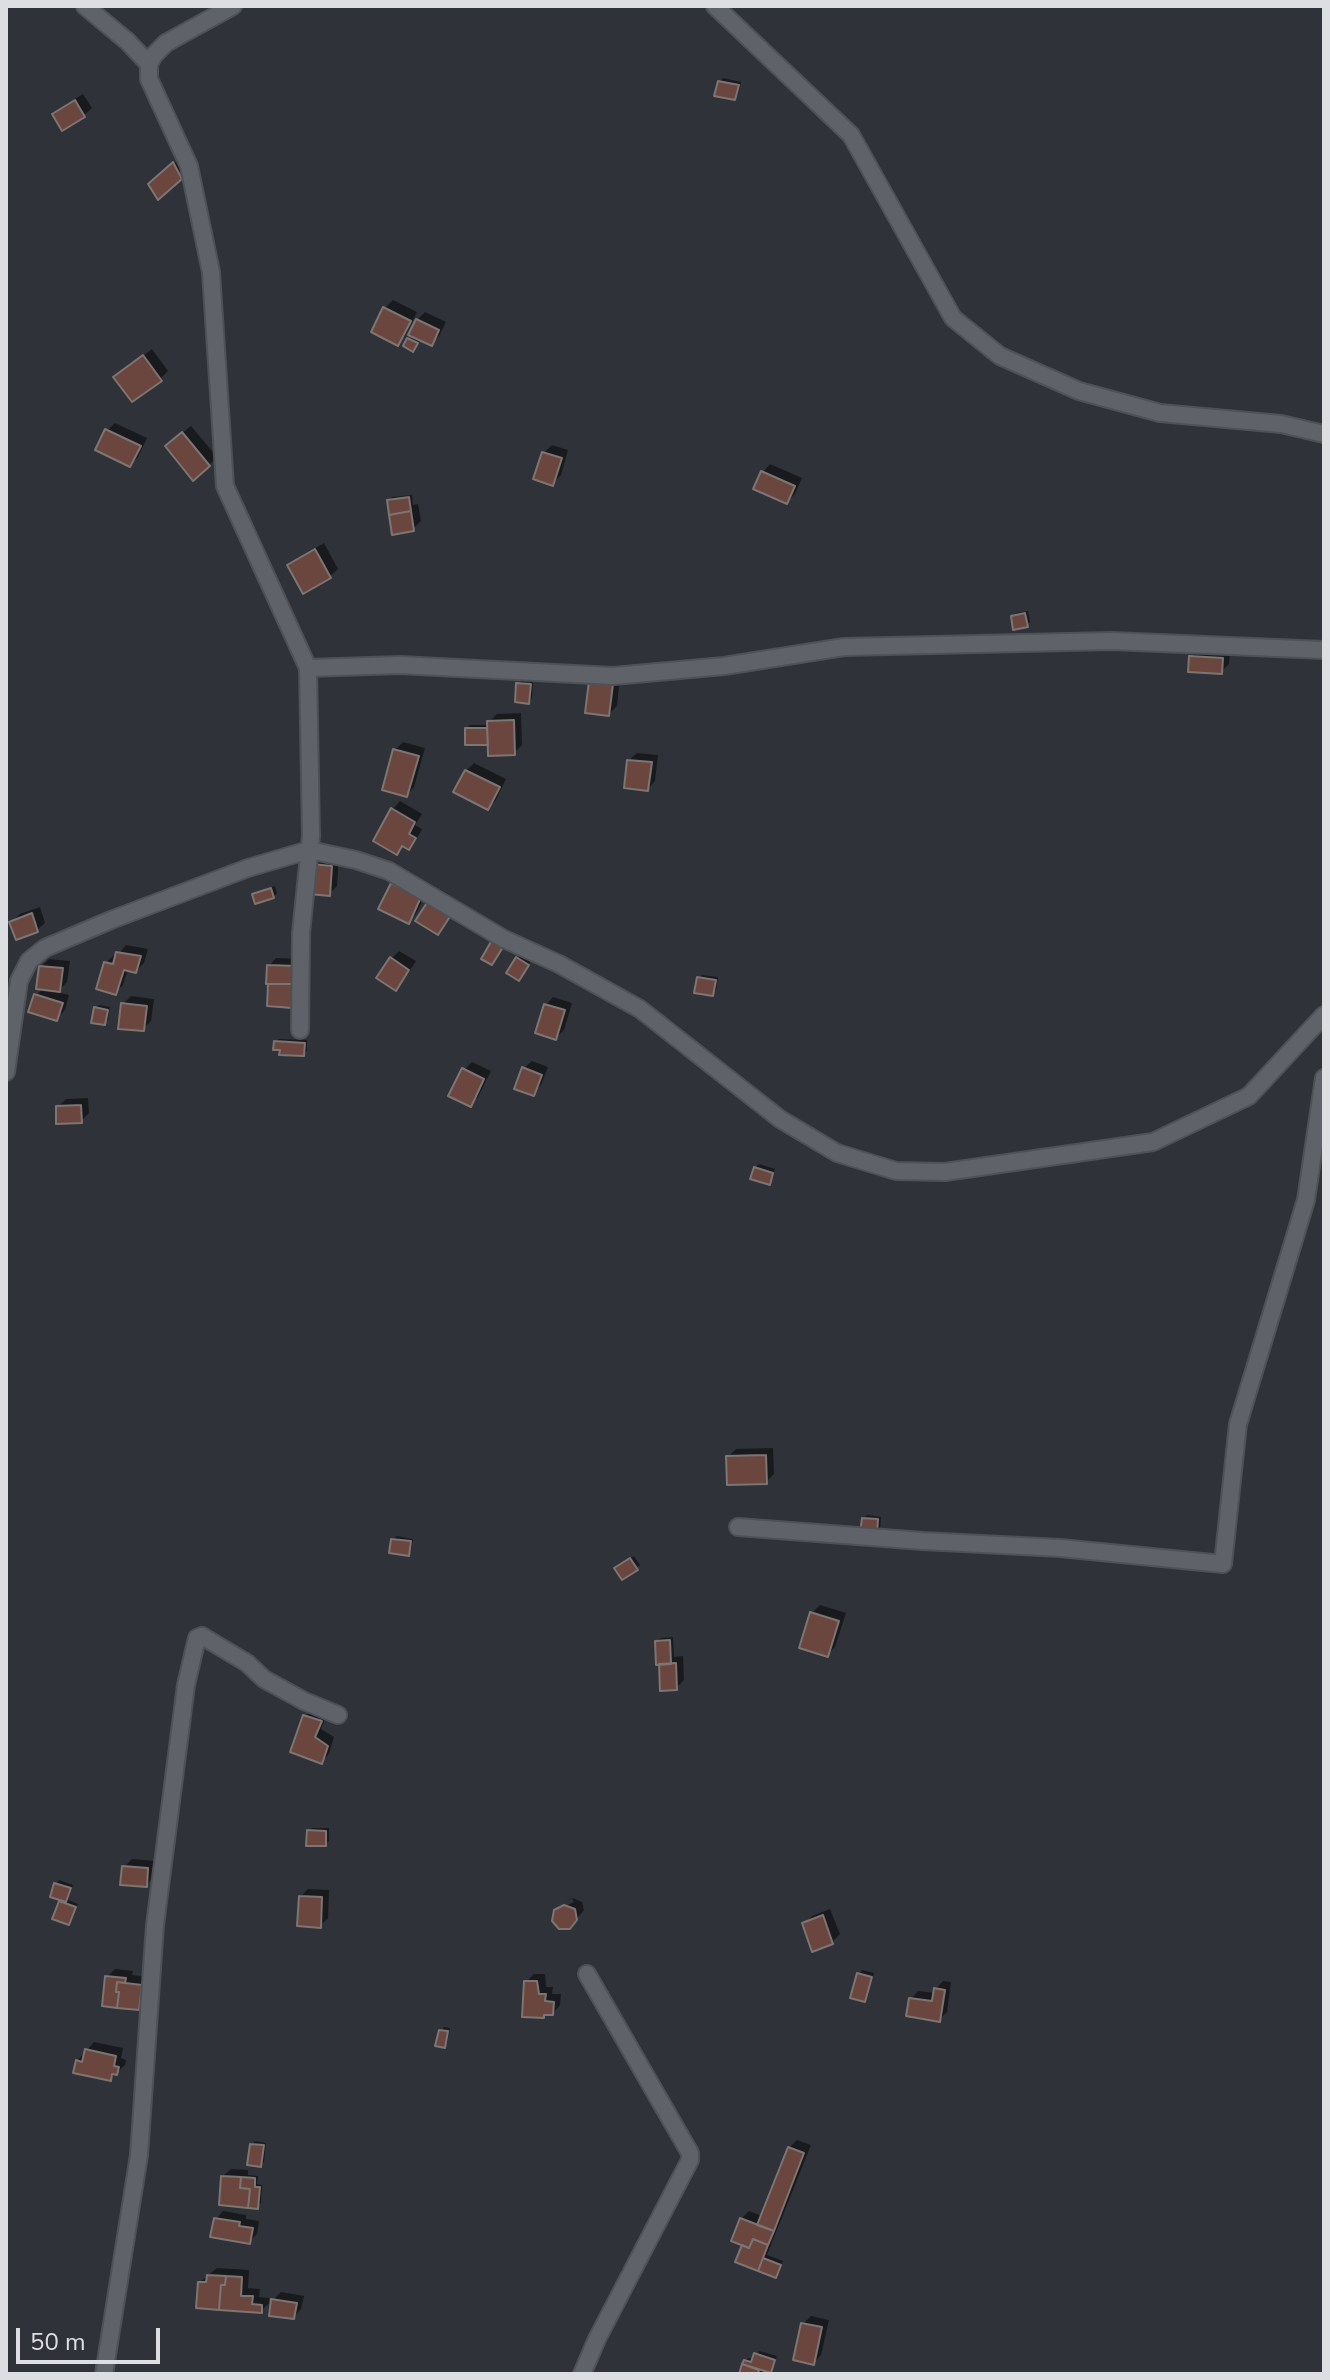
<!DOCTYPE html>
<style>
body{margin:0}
#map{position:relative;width:1330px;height:2380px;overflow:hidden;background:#2f3238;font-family:"Nunito Sans",sans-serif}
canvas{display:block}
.frame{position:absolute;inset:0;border:8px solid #dcdee2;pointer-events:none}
.scale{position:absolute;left:16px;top:2328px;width:144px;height:36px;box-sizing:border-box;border:4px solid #dcdee2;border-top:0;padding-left:10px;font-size:24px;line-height:28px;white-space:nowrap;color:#dcdee2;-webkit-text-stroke:6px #2f3238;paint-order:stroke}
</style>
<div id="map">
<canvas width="1330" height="2380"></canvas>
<div class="frame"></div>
<div class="scale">50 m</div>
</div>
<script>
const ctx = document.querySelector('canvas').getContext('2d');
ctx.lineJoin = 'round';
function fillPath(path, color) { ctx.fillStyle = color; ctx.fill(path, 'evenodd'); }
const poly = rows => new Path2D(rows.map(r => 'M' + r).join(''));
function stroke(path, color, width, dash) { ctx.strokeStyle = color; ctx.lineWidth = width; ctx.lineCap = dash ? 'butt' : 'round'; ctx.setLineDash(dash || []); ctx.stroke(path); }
fillPath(poly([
 [723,78,741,82,738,95,734,98,719,82],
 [83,94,92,108,84,115,54,114,62,107],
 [182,156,189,170,181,178,159,177],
 [393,300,417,312,405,336,398,343,385,308],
 [425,312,446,322,439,336,431,344,420,339,416,346,406,345,413,335,415,322],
 [152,349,168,371,160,379,116,377],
 [115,423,147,438,138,457,130,465,107,431],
 [191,426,217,457,209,465,175,439],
 [552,445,568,450,561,475,553,483,544,453],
 [770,464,802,478,795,494,787,502,763,472],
 [412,495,413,505,418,504,421,521,413,529,389,501,392,497],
 [324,543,338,569,330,576,290,565,298,558],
 [1028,611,1030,622,1027,625,1013,616,1016,613],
 [1199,649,1230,650,1229,664,1221,672,1191,657],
 [620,676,617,706,609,714,591,682],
 [522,680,533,681,532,698,529,702,518,684],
 [521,713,522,745,514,753,490,743,467,728,470,725,489,725,489,722,497,714],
 [403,742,425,748,414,787,407,795,395,750],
 [637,753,658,755,655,781,648,789,629,760],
 [474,763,506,779,496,800,488,808,466,771],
 [400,801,422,814,415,825,422,829,416,840,408,848,404,845,397,852,393,809],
 [321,857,339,858,337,886,329,894,313,865],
 [400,876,428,889,416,914,408,921,392,884],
 [275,886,277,893,273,897,254,895,257,892],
 [40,907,45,923,37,930,12,922,20,914],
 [126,945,148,949,144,963,136,971,128,969,123,985,115,992,106,963,114,955,117,956],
 [399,951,416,961,404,980,396,988,391,959],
 [521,955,531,961,522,975,517,958],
 [276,958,304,959,299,998,291,1006,269,966],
 [49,959,70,961,67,982,57,992,69,995,65,1010,57,1018,36,996,43,988,41,967],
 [702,975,718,977,716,990,713,994,698,978],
 [131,996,154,999,151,1021,143,1029,123,1004],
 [553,997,572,1003,564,1030,556,1038,546,1005],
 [99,1005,110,1007,108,1020,104,1023,96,1008],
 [279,1039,307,1040,307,1051,303,1054,276,1042],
 [532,1061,548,1067,541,1085,533,1093,524,1068],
 [472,1062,491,1071,478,1097,470,1105,464,1070],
 [88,1098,89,1113,81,1121,58,1107,66,1099],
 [759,1164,775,1169,769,1183,755,1168],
 [773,1448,774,1474,766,1482,728,1457,736,1449],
 [867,1515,881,1517,880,1530,876,1533,864,1519],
 [397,1536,413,1539,411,1551,408,1554,393,1539],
 [634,1556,640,1565,636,1568,620,1565],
 [820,1605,846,1613,835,1647,827,1655,812,1613],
 [673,1637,674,1657,683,1656,684,1680,676,1688,657,1641,661,1638],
 [313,1709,328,1713,321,1729,334,1737,329,1754,322,1761,305,1716],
 [312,1828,329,1828,329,1841,325,1844,308,1831],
 [132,1859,155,1861,154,1877,146,1885,124,1867],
 [59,1880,73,1885,68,1900,78,1904,69,1923,55,1917,62,1899,56,1884],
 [308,1889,329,1890,328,1918,320,1926,300,1897],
 [572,1898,564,1902,573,1898,582,1902,584,1910,570,1927,556,1911,560,1907,560,1909,574,1902],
 [830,1909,840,1934,832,1942,804,1924,812,1916],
 [115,1969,133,1971,132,1975,149,1977,146,2000,138,2008,107,1977],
 [862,1970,874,1973,868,1996,865,2000,859,1974],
 [534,1974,545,1974,546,1987,553,1987,552,1994,561,1994,560,2005,553,2013,547,2013,543,2016,526,1982],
 [943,1981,951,1982,947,2012,939,2020,911,1999,918,1991,935,1993,936,1989],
 [444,2027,450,2028,447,2043,444,2046,441,2031],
 [94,2042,123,2048,121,2058,126,2060,125,2065,110,2079,77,2061],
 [797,2140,811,2145,767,2255,783,2261,775,2275,745,2244,741,2219,749,2211,762,2216,789,2148],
 [255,2141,266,2143,264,2162,260,2165,252,2145],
 [231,2169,248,2170,248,2175,258,2176,257,2184,262,2185,261,2203,257,2206,223,2176],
 [223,2211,246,2215,246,2219,259,2221,257,2234,249,2242,216,2219],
 [217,2268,249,2270,248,2288,260,2289,259,2297,269,2298,269,2303,261,2311,200,2282],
 [281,2292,304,2296,301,2309,294,2317,273,2300],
 [811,2316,829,2320,821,2355,814,2363,803,2324],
 [759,2351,777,2356,771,2374,741,2374,745,2361,749,2358,754,2359]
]), '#0007');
const building = poly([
 [718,81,739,85,735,100,714,96,718,81],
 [75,100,85,117,62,131,52,114,75,100],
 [173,162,182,179,158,200,148,184,173,162],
 [383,307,411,321,398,346,371,332,383,307],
 [416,319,439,330,432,346,408,335,416,319],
 [407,338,418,343,413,352,403,346,407,338],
 [143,355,162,381,132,402,113,377,143,355],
 [105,429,141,446,130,467,95,450,105,429],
 [182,432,210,466,193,481,165,446,182,432],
 [542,452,562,458,553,486,533,479,542,452],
 [761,471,795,486,787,504,753,489,761,471],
 [409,497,411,511,389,515,387,500,409,497],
 [411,511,414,531,392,535,389,515,411,511],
 [315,549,331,578,303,594,287,565,315,549],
 [1025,613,1028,627,1013,630,1011,616,1025,613],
 [1189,656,1223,658,1222,674,1188,672,1189,656],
 [589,681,613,684,609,716,585,713,589,681],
 [516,683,531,684,529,704,515,702,516,683],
 [514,720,515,755,488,756,487,721,514,720],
 [465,728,487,728,488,745,465,745,465,728],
 [393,749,419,756,407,797,382,790,393,749],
 [627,760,652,762,648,791,624,788,627,760],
 [465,770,500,787,488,810,453,792,465,770],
 [391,808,415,822,409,834,416,838,409,850,402,846,397,855,373,841,391,808],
 [311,864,332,866,330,896,309,894,311,864],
 [391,883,421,897,409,924,378,909,391,883],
 [271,888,274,898,255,904,252,894,271,888],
 [428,901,451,915,438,935,415,921,428,901],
 [32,913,38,932,16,940,9,922,32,913],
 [492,940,503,947,492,965,481,959,492,940],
 [116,952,141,956,136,973,124,970,116,995,96,989,104,962,113,964,116,952],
 [390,957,409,970,396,991,376,978,390,957],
 [516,957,529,965,519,981,506,973,516,957],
 [267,965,297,966,297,984,266,984,267,965],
 [39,966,63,968,60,992,36,989,39,966],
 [697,977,716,980,713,996,694,993,697,977],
 [268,984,293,984,292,1008,267,1006,268,984],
 [34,994,63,1003,57,1021,28,1012,34,994],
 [121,1003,147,1006,144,1031,118,1029,121,1003],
 [544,1004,565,1010,556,1040,535,1033,544,1004],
 [94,1007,108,1010,105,1025,91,1023,94,1007],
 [274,1041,305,1043,304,1056,279,1055,280,1050,273,1050,274,1041],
 [522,1067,542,1075,534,1096,514,1089,522,1067],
 [462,1068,484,1079,471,1107,448,1096,462,1068],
 [81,1105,82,1123,56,1124,56,1106,81,1105],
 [754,1167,773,1173,770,1185,750,1179,754,1167],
 [766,1455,767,1484,727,1485,726,1456,766,1455],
 [862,1518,878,1519,877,1535,860,1534,862,1518],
 [391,1539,411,1541,409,1556,389,1553,391,1539],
 [630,1558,638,1570,622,1580,614,1568,630,1558],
 [810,1612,839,1621,828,1657,799,1648,810,1612],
 [670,1640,671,1664,656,1665,655,1641,670,1640],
 [676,1663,677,1690,660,1691,659,1664,676,1663],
 [303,1715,322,1721,315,1737,328,1746,322,1764,290,1752,303,1715],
 [307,1830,326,1831,326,1846,306,1846,307,1830],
 [122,1866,148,1868,147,1887,120,1885,122,1866],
 [54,1883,71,1888,66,1902,50,1897,54,1883],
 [299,1896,322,1897,321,1928,297,1926,299,1896],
 [59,1901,76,1907,69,1925,52,1919,59,1901],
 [564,1905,575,1909,577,1920,570,1929,559,1929,552,1921,554,1910,564,1905],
 [823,1915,833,1944,812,1952,802,1923,823,1915],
 [857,1973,872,1977,865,2002,850,1998,857,1973],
 [105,1976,126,1978,125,1983,117,1982,116,1992,119,1992,117,2008,102,2006,105,1976],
 [524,1981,537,1981,539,1994,546,1994,545,2001,554,2002,553,2015,544,2015,544,2018,522,2017,524,1981],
 [117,1982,142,1985,139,2010,117,2008,119,1992,116,1992,117,1982],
 [934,1988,945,1990,940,2022,906,2016,909,1998,932,2001,934,1988],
 [439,2030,448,2031,445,2048,435,2046,439,2030],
 [85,2049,116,2056,114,2066,119,2067,117,2075,112,2074,111,2081,73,2073,76,2060,82,2062,85,2049],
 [250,2144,264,2145,261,2167,247,2165,250,2144],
 [788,2147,804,2153,774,2231,757,2225,788,2147],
 [221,2176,241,2177,240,2188,250,2189,248,2208,219,2205,221,2176],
 [241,2177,255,2178,255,2187,260,2187,258,2209,248,2208,250,2189,240,2188,241,2177],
 [214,2218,240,2222,239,2226,253,2228,250,2244,210,2237,214,2218],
 [740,2218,774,2231,768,2245,753,2239,749,2248,731,2241,740,2218],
 [753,2239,768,2245,758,2271,735,2262,742,2245,749,2248,753,2239],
 [763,2258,781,2265,776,2278,758,2271,763,2258],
 [207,2275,226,2276,225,2285,221,2285,219,2310,196,2308,198,2282,206,2282,207,2275],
 [226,2276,242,2277,241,2296,253,2296,252,2304,262,2305,262,2313,219,2310,221,2285,225,2285,226,2276],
 [271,2299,297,2303,294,2319,269,2316,271,2299],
 [801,2323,822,2327,814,2365,793,2360,801,2323],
 [754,2353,775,2360,771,2373,742,2364,744,2360,751,2362,754,2353],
 [742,2364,759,2370,758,2374,739,2374,742,2364]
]);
fillPath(building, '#6a463f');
stroke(building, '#7d7573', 2);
const street = poly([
 [85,6,127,41,149,64,149,79,189,166,211,272,225,486,308,668,311,836,301,933,300,1030],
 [715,6,851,135,953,318,1000,356,1079,391,1160,413,1281,424,1324,434],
 [149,64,154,55,166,43,233,6],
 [308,668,400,665,613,676,724,666,844,647,1112,641,1324,650],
 [6,1072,19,981,29,961,45,948,111,920,248,868,309,850,356,860,389,871,504,939,559,964,640,1009,780,1119,837,1153,896,1171,945,1172,1153,1142,1249,1096,1324,1015],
 [738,1527,923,1541,1060,1548,1223,1564,1238,1424,1306,1200,1324,1078],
 [104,2374,139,2155,155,1925,186,1685,197,1638,202,1636,247,1663,264,1679,304,1701,338,1715],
 [582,2374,597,2339,690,2160,690,2153,587,1974]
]);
stroke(street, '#4e5156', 20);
stroke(street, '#5f6369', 16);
</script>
